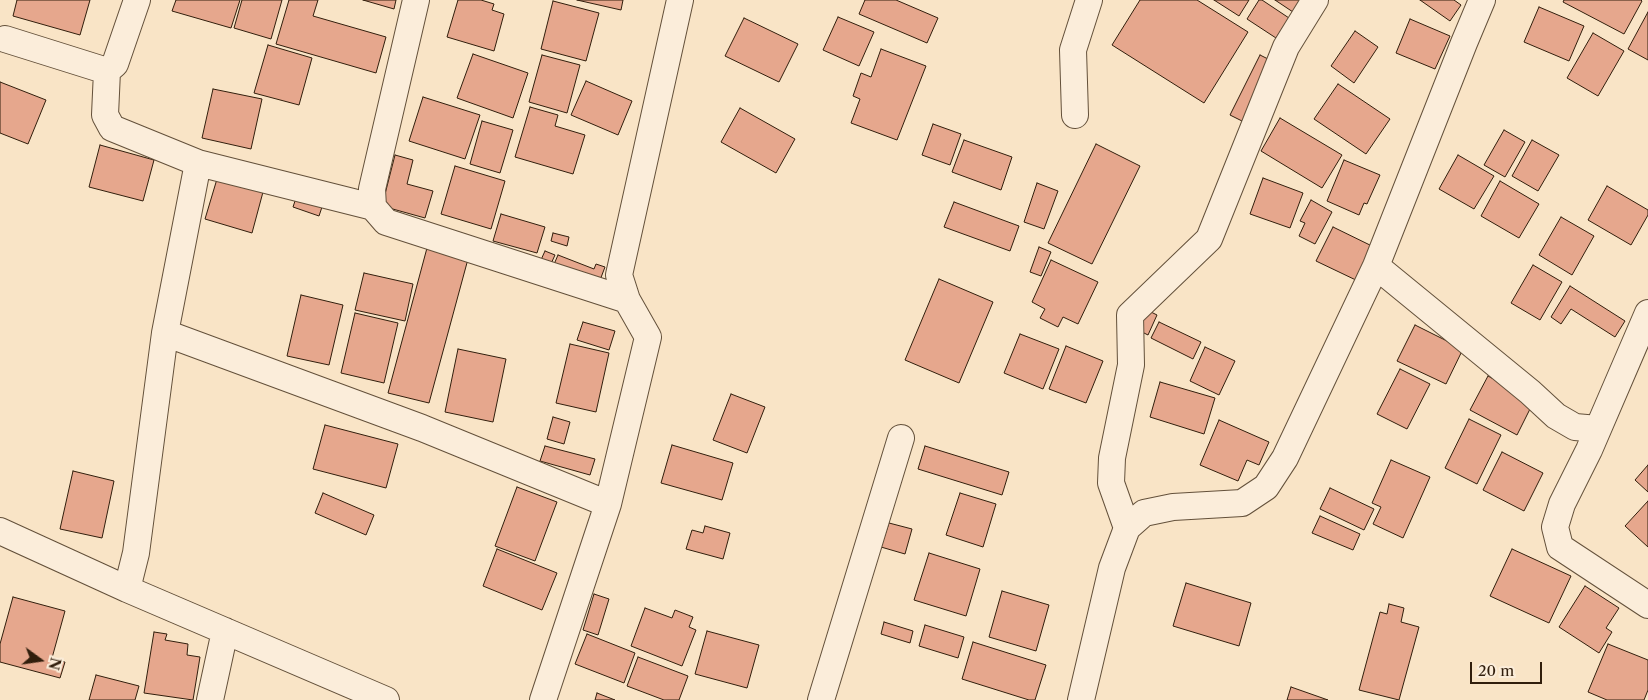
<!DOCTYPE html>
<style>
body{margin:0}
#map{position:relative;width:1648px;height:700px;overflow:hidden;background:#f9e4c6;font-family:"Libre Caslon Text",serif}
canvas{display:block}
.north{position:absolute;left:15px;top:635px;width:50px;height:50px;-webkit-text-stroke:4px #fbedda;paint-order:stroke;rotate:104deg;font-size:14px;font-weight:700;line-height:20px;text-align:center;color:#311e0c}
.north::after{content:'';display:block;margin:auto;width:18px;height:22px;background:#311e0c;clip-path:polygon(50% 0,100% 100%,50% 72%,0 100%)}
.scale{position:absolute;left:1470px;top:662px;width:72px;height:22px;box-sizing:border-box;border:2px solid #311e0c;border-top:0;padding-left:6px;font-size:15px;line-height:18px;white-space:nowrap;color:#311e0c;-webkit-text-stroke:4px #fbedda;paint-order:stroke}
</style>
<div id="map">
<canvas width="1648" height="700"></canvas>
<div class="north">N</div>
<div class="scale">20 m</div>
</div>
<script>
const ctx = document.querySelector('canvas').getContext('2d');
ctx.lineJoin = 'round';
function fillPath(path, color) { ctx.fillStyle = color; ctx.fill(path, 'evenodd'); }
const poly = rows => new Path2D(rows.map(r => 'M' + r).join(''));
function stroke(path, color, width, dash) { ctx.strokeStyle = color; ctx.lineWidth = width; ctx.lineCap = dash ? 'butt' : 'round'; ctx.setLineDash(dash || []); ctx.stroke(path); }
const building = poly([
 [17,0,90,0,80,35,13,16,17,0],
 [176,0,240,0,231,28,172,11,176,0],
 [242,0,282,0,271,39,234,28,242,0],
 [289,0,318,0,313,16,386,37,376,73,276,44,289,0],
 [363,0,396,0,394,9,363,0],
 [458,0,481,0,494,4,492,10,504,14,494,51,447,37,458,0],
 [577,0,623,0,621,10,577,0],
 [865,0,896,0,938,18,927,43,859,14,865,0],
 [1140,0,1197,0,1248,32,1204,103,1112,45,1140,0],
 [1214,0,1249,0,1239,16,1214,0],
 [1259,0,1262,0,1289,18,1276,38,1247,19,1259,0],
 [1275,0,1301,0,1293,12,1275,0],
 [1420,0,1454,0,1461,5,1450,21,1420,0],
 [1564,0,1641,0,1642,1,1624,34,1563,2,1564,0],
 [553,1,599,13,586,61,541,49,553,1],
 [1539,7,1584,26,1569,61,1524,42,1539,7],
 [1648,12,1648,60,1628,49,1648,12],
 [838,17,874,32,859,66,823,50,838,17],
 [744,18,798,44,779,82,725,56,744,18],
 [1410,19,1450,36,1435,69,1396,53,1410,19],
 [1355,31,1378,47,1354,83,1331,66,1355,31],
 [1593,33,1624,51,1598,96,1567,78,1593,33],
 [268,45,312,58,299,105,254,93,268,45],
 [881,49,926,66,897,140,851,123,860,99,853,96,861,73,871,77,881,49],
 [473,54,528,73,513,118,457,98,473,54],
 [542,55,580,65,567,113,529,102,542,55],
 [1260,55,1274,62,1244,122,1230,115,1260,55],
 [586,81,632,101,618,135,571,115,586,81],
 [0,82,46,100,28,144,0,133,0,82],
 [1338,84,1390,119,1366,154,1314,119,1338,84],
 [213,89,262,99,251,149,202,138,213,89],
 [423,97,480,115,465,159,409,141,423,97],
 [530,107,558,115,555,126,585,135,573,174,515,157,530,107],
 [740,108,795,139,776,173,721,142,740,108],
 [1280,118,1342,155,1322,188,1261,151,1280,118],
 [482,121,513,130,500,173,470,164,482,121],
 [933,124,961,134,950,165,922,155,933,124],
 [1504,130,1525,142,1505,177,1484,165,1504,130],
 [964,140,1012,157,1001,190,952,172,964,140],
 [1532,140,1559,155,1538,191,1512,176,1532,140],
 [1096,144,1140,166,1092,264,1048,243,1096,144],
 [100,145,154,160,143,201,89,187,100,145],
 [395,155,413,160,407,184,433,191,425,218,382,206,395,155],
 [1458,155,1494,176,1474,209,1439,189,1458,155],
 [1344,160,1380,175,1367,204,1364,203,1359,215,1327,201,1344,160],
 [455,166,505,181,491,229,441,214,455,166],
 [1263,178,1303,193,1290,228,1250,214,1263,178],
 [217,179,263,192,252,233,205,219,217,179],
 [1500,181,1539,204,1519,238,1481,216,1500,181],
 [1037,183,1058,191,1044,229,1024,222,1037,183],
 [1607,186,1648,210,1648,215,1631,245,1588,220,1607,186],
 [298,192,324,201,319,216,293,207,298,192],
 [1311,200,1332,212,1315,244,1299,236,1305,223,1300,221,1311,200],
 [954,202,1019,226,1010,251,944,227,954,202],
 [501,214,545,227,537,253,493,241,501,214],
 [1561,217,1594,236,1572,275,1539,255,1561,217],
 [1333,227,1376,248,1360,282,1316,261,1333,227],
 [553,233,569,237,567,246,551,241,553,233],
 [1039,247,1051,252,1041,276,1030,272,1039,247],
 [427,248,468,259,429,403,388,393,427,248],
 [545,251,555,255,550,266,540,262,545,251],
 [558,255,594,269,596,264,605,267,597,288,552,269,558,255],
 [1051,260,1098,282,1078,324,1063,317,1058,327,1040,318,1045,309,1032,302,1051,260],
 [1533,265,1562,282,1540,320,1511,303,1533,265],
 [364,273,413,284,405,321,355,310,364,273],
 [939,279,993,302,959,383,905,360,939,279],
 [1570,286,1625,321,1615,337,1571,309,1561,324,1551,317,1570,286],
 [301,295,343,305,329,365,287,356,301,295],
 [1143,308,1157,315,1148,335,1134,328,1143,308],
 [355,313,398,323,384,383,341,373,355,313],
 [583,322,615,331,609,350,577,340,583,322],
 [1159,322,1201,342,1193,359,1151,338,1159,322],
 [1415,325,1463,349,1446,384,1397,361,1415,325],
 [1020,334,1059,349,1043,389,1004,373,1020,334],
 [570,344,609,353,596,412,556,403,570,344],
 [1066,346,1103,361,1086,403,1049,389,1066,346],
 [1205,347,1235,361,1219,395,1190,381,1205,347],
 [458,349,506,359,493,422,445,412,458,349],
 [1400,369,1430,384,1407,429,1377,414,1400,369],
 [1488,376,1534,401,1517,435,1470,410,1488,376],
 [1160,382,1215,398,1204,434,1150,417,1160,382],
 [731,394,765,407,747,453,713,440,731,394],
 [553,417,570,422,564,444,547,439,553,417],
 [1469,419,1501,435,1477,484,1445,468,1469,419],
 [1219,420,1269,442,1259,465,1247,460,1238,481,1200,465,1219,420],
 [325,425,398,444,386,488,313,469,325,425],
 [672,445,733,463,722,500,661,483,672,445],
 [545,446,595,459,590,475,540,461,545,446],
 [925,446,1009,472,1002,495,918,469,925,446],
 [1502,452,1543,473,1524,511,1483,490,1502,452],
 [1391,460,1430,477,1403,538,1373,524,1381,507,1372,503,1391,460],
 [1648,465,1648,492,1635,480,1648,465],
 [73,471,114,481,102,538,60,529,73,471],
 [517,487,557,502,535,561,495,546,517,487],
 [1330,488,1374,509,1364,530,1320,509,1330,488],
 [323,493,374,515,366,535,315,513,323,493],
 [960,493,996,504,983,547,946,535,960,493],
 [1648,501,1648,547,1625,526,1648,501],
 [1320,516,1360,534,1353,550,1312,533,1320,516],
 [889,523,912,529,905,554,881,547,889,523],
 [705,526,730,533,723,559,686,549,692,530,703,533,705,526],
 [497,549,557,573,542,610,483,586,497,549],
 [1512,549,1571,576,1549,623,1490,596,1512,549],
 [929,553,980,569,966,616,914,600,929,553],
 [1186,583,1251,603,1239,646,1173,626,1186,583],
 [1585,586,1619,608,1606,628,1612,632,1599,653,1559,627,1585,586],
 [1002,591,1049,605,1036,651,989,637,1002,591],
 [594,594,609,599,598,635,583,630,594,594],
 [13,597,65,611,52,658,65,662,60,678,0,662,0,644,13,597],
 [1389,604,1404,608,1401,622,1419,627,1399,700,1359,690,1380,612,1387,614,1389,604],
 [645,608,672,618,675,610,693,617,689,627,696,630,682,666,631,646,645,608],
 [884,622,913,631,910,643,881,634,884,622],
 [925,625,964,637,958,658,919,646,925,625],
 [707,631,759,645,747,688,695,674,707,631],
 [154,632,167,634,165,640,188,644,187,655,200,657,193,700,144,693,154,632],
 [587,634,635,653,624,683,575,664,587,634],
 [973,642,1046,665,1035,700,1029,700,962,679,973,642],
 [1608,644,1648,660,1648,690,1644,700,1607,700,1588,692,1608,644],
 [638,657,688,676,679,700,664,700,627,686,638,657],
 [96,675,139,686,135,700,89,700,96,675],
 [1291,687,1328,700,1287,700,1291,687],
 [597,693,615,700,595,700,597,693]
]);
fillPath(building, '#e6a78d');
stroke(building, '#311e0c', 1);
const minor = poly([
 [137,0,115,64,107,71,105,115,112,128,198,163,373,207,386,222,627,300],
 [5,39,107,71],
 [1075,115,1073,50,1089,0],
 [373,207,372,189,416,0],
 [1376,266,1530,392,1556,416,1575,427,1598,429],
 [1648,313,1589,450,1562,504,1555,527,1560,547,1648,605],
 [165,333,422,428,608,504],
 [1127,528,1111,483,1112,458,1131,365,1130,315,1209,239,1286,47,1315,0],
 [0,531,127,589,386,700],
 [127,589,136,553,165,333,198,163],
 [210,700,225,631],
 [543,700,608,504,648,337,627,300,619,275,680,0],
 [821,700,901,438],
 [1081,700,1112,568,1127,528,1144,513,1173,507,1242,503,1266,487,1285,458,1376,266,1464,43,1482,0]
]);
stroke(minor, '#63503a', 28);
stroke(minor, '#fbedda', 26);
</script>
